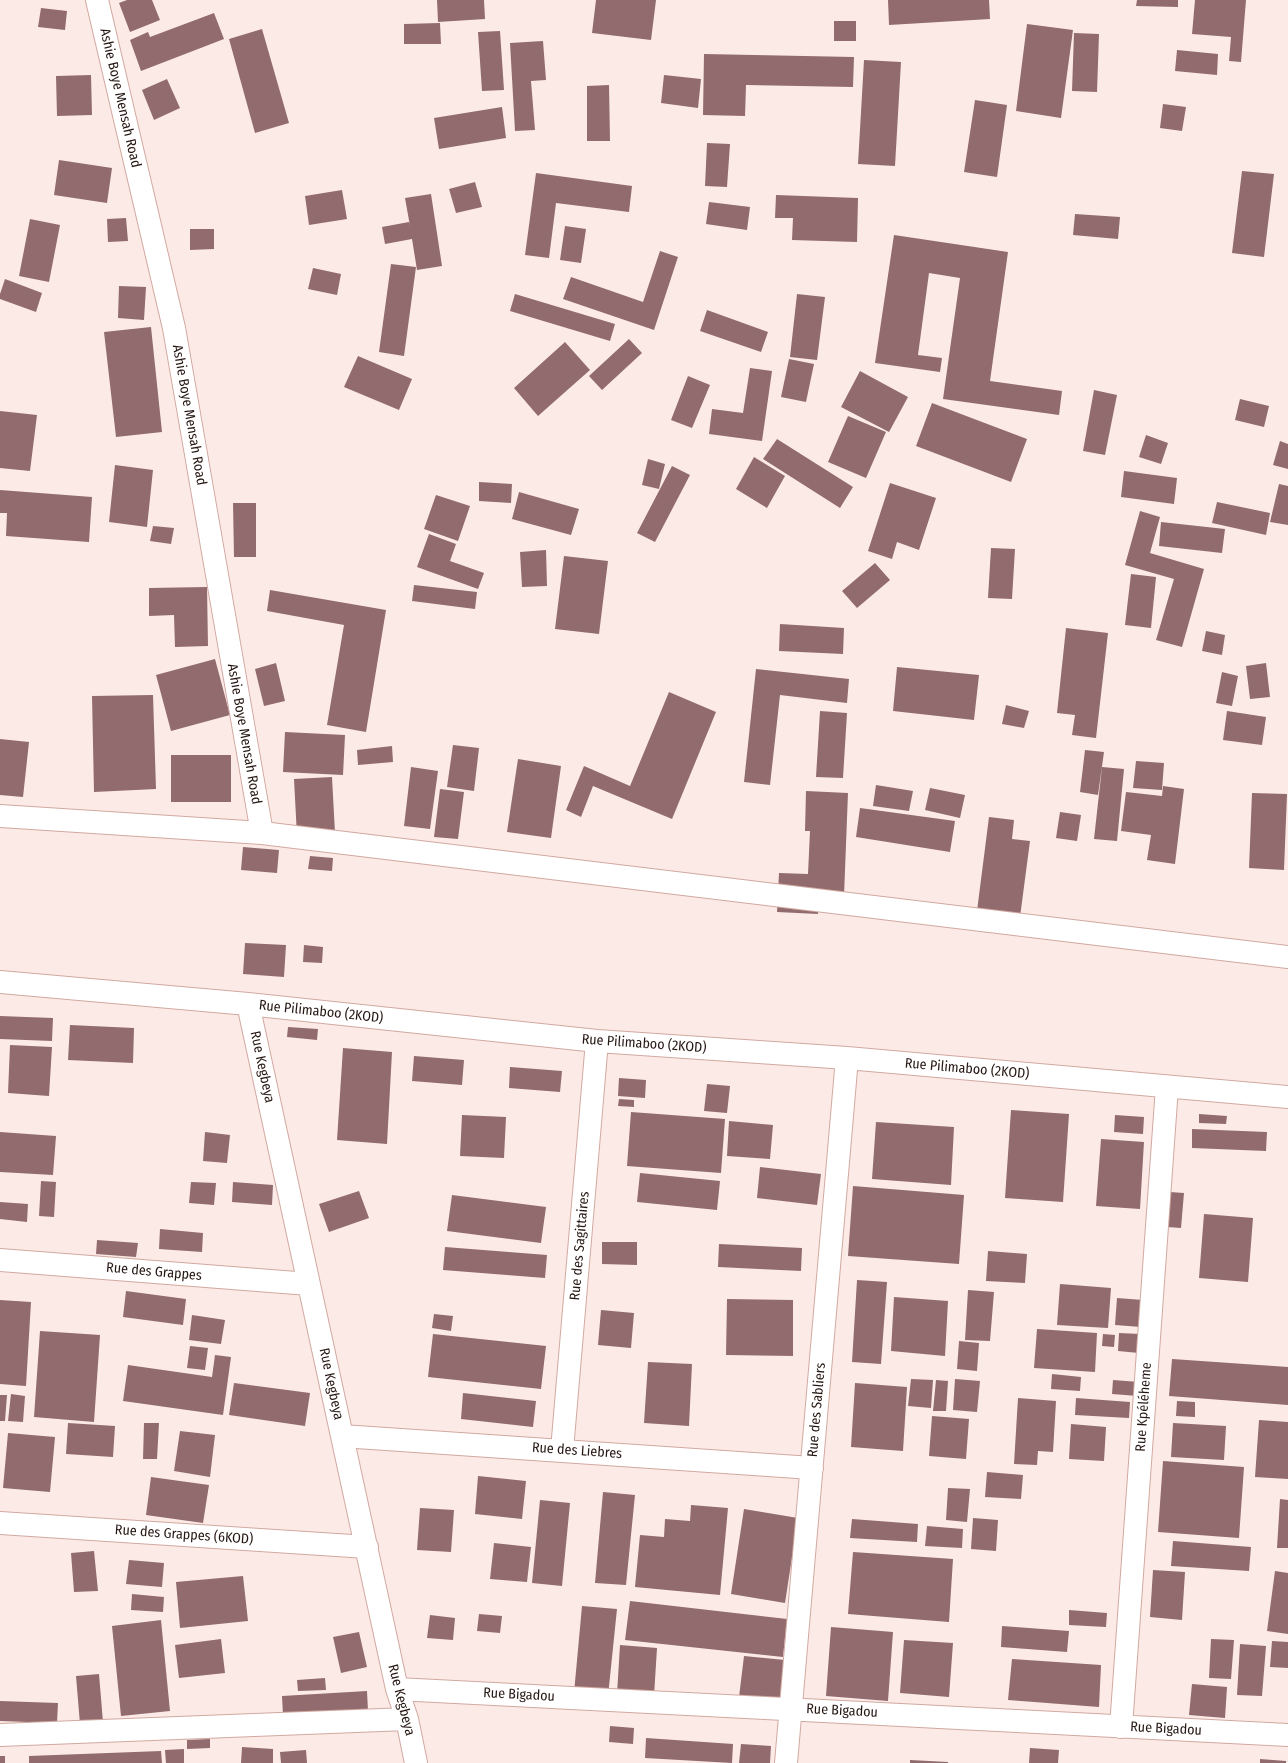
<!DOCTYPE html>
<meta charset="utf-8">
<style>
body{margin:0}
canvas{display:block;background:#fceae7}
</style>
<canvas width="1288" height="1763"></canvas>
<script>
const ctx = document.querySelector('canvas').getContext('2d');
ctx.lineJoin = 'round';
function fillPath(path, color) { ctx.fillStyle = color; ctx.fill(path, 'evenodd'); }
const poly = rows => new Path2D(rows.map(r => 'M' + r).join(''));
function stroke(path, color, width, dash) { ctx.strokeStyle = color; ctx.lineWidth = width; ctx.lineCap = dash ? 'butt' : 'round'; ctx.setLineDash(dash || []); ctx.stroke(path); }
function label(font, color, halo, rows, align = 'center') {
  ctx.font = font + ' "Fira Sans Condensed",sans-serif'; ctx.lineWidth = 3; ctx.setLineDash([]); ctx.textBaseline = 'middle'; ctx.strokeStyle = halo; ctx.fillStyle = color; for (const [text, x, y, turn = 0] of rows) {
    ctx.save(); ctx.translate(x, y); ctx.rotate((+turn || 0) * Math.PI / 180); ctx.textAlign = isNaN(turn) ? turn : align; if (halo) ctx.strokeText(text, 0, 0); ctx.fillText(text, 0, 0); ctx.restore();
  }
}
fillPath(poly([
 [127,0,152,0,160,20,130,32,119,3],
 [437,0,484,0,485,19,438,22],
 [596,0,656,0,651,40,592,33],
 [888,0,989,0,990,19,889,25],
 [1137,0,1178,0,1178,7,1136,6],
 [1195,0,1246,0,1241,62,1229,61,1231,37,1192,34],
 [41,8,67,11,65,30,38,27],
 [214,13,224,39,141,71,130,40,148,32,150,37],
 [834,21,856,21,856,41,834,41],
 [440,23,441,44,404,44,404,24],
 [1027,24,1073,30,1061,118,1016,111],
 [262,29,289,123,255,133,229,39],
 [500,31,504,90,482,91,478,32],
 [1074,33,1099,34,1097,92,1072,91],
 [543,41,546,80,531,81,535,130,515,131,510,43],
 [1177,50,1218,54,1217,75,1175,71],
 [704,54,854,57,853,87,746,85,745,116,703,115],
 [864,60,901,62,895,166,858,164],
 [91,75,92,115,57,116,56,76],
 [664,75,701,79,698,108,661,103],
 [167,79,180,108,154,120,142,90],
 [609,85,610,141,587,141,587,86],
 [975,100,1007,105,997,177,964,172],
 [1163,104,1186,107,1182,131,1160,128],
 [502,107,506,138,439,149,434,118],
 [707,143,730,144,727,187,705,186],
 [59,160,112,168,107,203,54,195],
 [1242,171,1274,174,1264,257,1232,253],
 [536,173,632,186,629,212,556,203,549,258,525,255],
 [475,182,482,207,456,213,449,189],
 [342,190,347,219,309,225,305,196],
 [431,194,442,266,417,270,412,239,385,244,382,227,409,222,410,226,405,198],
 [776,195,858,198,857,242,792,240,793,218,775,218],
 [709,202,750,207,747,230,706,224],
 [1075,214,1120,217,1118,239,1073,235],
 [126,218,128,241,108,242,107,219],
 [30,219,60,225,49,282,19,276],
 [565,226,586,229,581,263,560,260],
 [190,229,214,229,214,249,190,250],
 [894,235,1008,252,990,381,1062,391,1059,415,943,399,960,278,929,273,918,355,942,358,940,372,875,363],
 [660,251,678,257,654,330,563,299,571,277,643,302],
 [391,264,416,267,404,356,379,352],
 [313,268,341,274,337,295,308,289],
 [5,279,42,293,36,312,0,299,0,294],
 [119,286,146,287,144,320,118,318],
 [515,294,615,324,610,341,510,311],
 [797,294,825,297,817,360,790,357],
 [707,310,768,332,761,352,700,331],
 [151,327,162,432,116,437,104,332],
 [629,339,642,353,602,390,589,376],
 [565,342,590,370,538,416,514,388],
 [358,356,412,379,399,410,344,387],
 [789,359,814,364,806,402,781,397],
 [750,368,772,371,762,441,709,434,712,409,743,413],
 [860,371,908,397,889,432,841,407],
 [688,376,710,385,692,428,671,420],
 [1094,390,1117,395,1105,455,1083,451],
 [1240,399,1269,406,1264,427,1235,420],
 [932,403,1027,439,1011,482,916,446],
 [0,411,37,415,30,471,0,468],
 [848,416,886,432,866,478,828,462],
 [1146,435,1168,443,1161,464,1139,457],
 [777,439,853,487,840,508,763,459],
 [1280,441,1288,444,1288,469,1273,465],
 [754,457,785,476,767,508,736,489],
 [648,459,665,464,659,489,642,485],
 [115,465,153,470,147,527,109,522],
 [672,466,690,475,655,542,637,533],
 [1124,471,1177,478,1174,504,1121,497],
 [479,482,512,484,511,503,479,501],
 [890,483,936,498,919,550,897,542,892,559,868,551],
 [1279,484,1288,486,1288,525,1270,522],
 [0,490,92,497,89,542,6,536,7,513,0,513],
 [519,492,579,509,571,535,512,519],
 [436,495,470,506,458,541,424,529],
 [1217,502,1270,513,1266,535,1212,523],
 [233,503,256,503,256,557,234,557],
 [1140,511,1160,517,1150,553,1204,569,1182,647,1156,640,1174,579,1125,565],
 [1161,522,1225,529,1222,553,1159,546],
 [153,526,174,528,171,544,150,541],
 [429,534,456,544,450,561,484,573,478,589,417,567],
 [991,548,1015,549,1012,599,988,598],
 [546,550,547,586,522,587,520,552],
 [564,556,608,561,599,634,555,629],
 [875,563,890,580,857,608,842,591],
 [1131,574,1156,577,1151,628,1125,625],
 [414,585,477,592,475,609,412,601],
 [207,587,208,646,175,647,174,615,149,616,149,588],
 [270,590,386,610,366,732,327,725,344,625,267,611],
 [780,624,844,628,843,654,779,651],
 [1066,628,1108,633,1096,738,1072,735,1075,715,1057,713],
 [1206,631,1225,635,1222,655,1202,651],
 [215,659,230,715,171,731,156,675],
 [276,663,285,701,264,706,255,669],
 [1266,663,1270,697,1250,699,1246,666],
 [897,667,979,675,974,720,893,711],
 [756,669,849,679,847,703,780,695,770,785,744,782],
 [1222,672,1238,676,1232,706,1216,703],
 [669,692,716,712,672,819,593,786,581,817,566,810,584,766,630,786],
 [153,695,156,789,94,792,92,696],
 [1006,705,1029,711,1024,728,1002,724],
 [820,711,847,713,843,778,816,777],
 [1227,711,1266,717,1262,745,1223,740],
 [285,732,345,735,343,775,283,772],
 [0,739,29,742,23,797,0,795],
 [453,745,479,748,474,791,447,787],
 [392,746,393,762,358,765,357,750],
 [1085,750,1104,752,1098,795,1080,792],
 [171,755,231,755,231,802,171,802],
 [518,759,561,766,551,838,507,832],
 [1136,761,1164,763,1162,790,1133,788],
 [411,767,438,771,430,829,404,826],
 [1102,767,1124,769,1117,841,1094,839],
 [332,777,335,833,297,836,294,779],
 [876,785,913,791,909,811,873,806],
 [1163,786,1184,789,1175,864,1147,860,1151,835,1121,831,1126,792,1162,796],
 [930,788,965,795,960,818,925,810],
 [440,789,464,792,458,839,434,837],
 [806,791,848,793,844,896,819,895,818,914,777,912,779,873,808,874,810,831,805,831],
 [1252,793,1287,794,1284,870,1249,868],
 [860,808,955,821,950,852,856,837],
 [1060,812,1081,815,1077,841,1056,838],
 [989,817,1014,820,1012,839,1030,841,1020,917,977,911],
 [243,847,279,850,277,873,241,870],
 [310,856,333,858,332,871,308,869],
 [245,943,286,945,284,977,243,974],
 [304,945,323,947,322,963,303,962],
 [0,1016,53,1018,52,1041,0,1039],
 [70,1025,134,1028,133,1063,68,1060],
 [288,1027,318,1029,317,1040,287,1037],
 [10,1045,52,1047,49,1096,8,1093],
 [343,1048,392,1052,387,1144,337,1140],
 [414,1056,464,1060,462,1085,412,1081],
 [510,1067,562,1071,560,1092,509,1088],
 [619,1078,646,1080,645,1098,618,1096],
 [707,1084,730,1086,727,1113,704,1111],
 [619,1099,634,1100,634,1107,618,1106],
 [1011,1110,1069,1114,1063,1202,1005,1198],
 [631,1112,725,1119,721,1173,627,1166],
 [1199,1114,1227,1116,1226,1124,1199,1123],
 [462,1115,506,1117,504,1158,460,1156],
 [1115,1115,1144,1117,1143,1134,1114,1132],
 [729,1121,773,1125,770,1159,727,1156],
 [876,1122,954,1127,951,1185,872,1179],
 [1192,1129,1267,1132,1266,1151,1192,1148],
 [0,1132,56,1136,53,1175,0,1172],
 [205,1132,230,1135,227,1163,203,1161],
 [1101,1139,1144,1142,1140,1209,1096,1206],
 [760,1167,821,1174,817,1205,757,1198],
 [640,1173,720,1181,717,1210,637,1202],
 [41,1181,56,1182,54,1217,39,1216],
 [191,1182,216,1183,214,1205,189,1203],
 [233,1182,273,1185,272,1205,232,1202],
 [853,1186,964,1195,959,1264,848,1256],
 [359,1191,369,1218,329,1232,319,1204],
 [1170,1192,1184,1193,1181,1228,1167,1227],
 [452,1195,546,1207,541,1243,447,1231],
 [0,1202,28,1204,27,1222,0,1219],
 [1204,1214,1253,1218,1248,1282,1199,1278],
 [160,1229,203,1233,202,1252,159,1249],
 [97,1240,138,1243,136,1257,96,1254],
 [602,1242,637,1242,637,1265,602,1264],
 [719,1244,802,1248,801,1271,718,1267],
 [445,1247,547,1255,545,1278,443,1270],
 [988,1251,1027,1254,1025,1283,986,1281],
 [857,1280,887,1282,881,1364,852,1362],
 [1060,1284,1111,1288,1108,1328,1057,1325],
 [968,1290,994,1292,990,1341,965,1340],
 [126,1291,186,1299,183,1325,123,1317],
 [894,1297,948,1301,945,1356,891,1351],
 [1117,1298,1143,1300,1141,1327,1115,1325],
 [727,1299,793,1300,793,1356,726,1355],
 [0,1300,31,1302,26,1386,0,1384],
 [601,1310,634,1313,631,1348,598,1345],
 [434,1314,453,1316,451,1331,432,1328],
 [192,1315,225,1320,221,1344,189,1340],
 [1037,1329,1097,1333,1095,1372,1034,1368],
 [40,1331,100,1335,94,1422,34,1417],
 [1119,1333,1140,1334,1139,1353,1118,1351],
 [433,1334,546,1346,541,1389,428,1377],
 [1103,1334,1115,1335,1114,1347,1102,1346],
 [959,1341,979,1343,977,1371,957,1369],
 [190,1346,208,1348,205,1370,187,1368],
 [215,1355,231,1357,223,1415,123,1401,128,1365,212,1377],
 [1172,1359,1288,1367,1288,1405,1169,1396],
 [648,1362,692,1364,689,1426,644,1423],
 [1052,1374,1081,1377,1080,1391,1051,1389],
 [911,1379,933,1380,931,1408,908,1406],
 [955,1379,980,1381,977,1412,953,1410],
 [936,1380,948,1381,946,1411,933,1411],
 [1113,1380,1139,1382,1138,1396,1112,1394],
 [234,1383,310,1393,305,1426,229,1415],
 [855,1383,907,1387,903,1451,851,1447],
 [463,1393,536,1401,533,1427,461,1419],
 [11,1394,25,1396,23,1422,8,1421],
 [0,1395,7,1395,5,1421,0,1421],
 [1018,1398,1056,1401,1053,1452,1038,1451,1037,1465,1014,1464],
 [1076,1398,1130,1402,1129,1418,1075,1415],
 [1177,1401,1195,1402,1195,1417,1176,1416],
 [932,1416,969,1419,966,1459,929,1456],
 [1259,1420,1288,1422,1288,1479,1255,1477],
 [68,1423,115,1426,113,1457,66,1454],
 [144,1423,159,1423,157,1459,143,1459],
 [1173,1423,1226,1426,1224,1460,1171,1457],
 [1071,1424,1106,1427,1104,1461,1069,1459],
 [180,1431,215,1435,210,1477,174,1471],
 [8,1433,55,1437,50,1492,3,1488],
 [1163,1461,1244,1467,1239,1538,1158,1532],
 [987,1472,1023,1475,1021,1499,985,1497],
 [478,1476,526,1481,522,1519,475,1514],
 [151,1477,209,1485,203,1523,146,1515],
 [948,1488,970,1489,967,1522,946,1520],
 [603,1492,635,1495,626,1585,595,1583],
 [1280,1499,1288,1500,1288,1548,1277,1548],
 [540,1500,570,1503,562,1586,532,1583],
 [691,1505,728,1508,720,1595,635,1587,640,1535,664,1537,665,1519,690,1521],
 [420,1508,454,1510,451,1552,417,1550],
 [744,1509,798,1518,785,1603,731,1594],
 [973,1518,998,1520,996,1551,971,1549],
 [852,1519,918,1524,917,1542,850,1538],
 [927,1526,963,1529,962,1548,925,1546],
 [1173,1541,1251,1547,1249,1571,1171,1566],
 [494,1543,531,1547,527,1582,490,1579],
 [94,1551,98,1591,74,1592,71,1553],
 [853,1552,953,1559,949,1622,848,1614],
 [129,1560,164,1563,162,1587,126,1584],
 [1153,1570,1185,1572,1182,1620,1150,1617],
 [1275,1571,1288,1573,1288,1634,1267,1631],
 [243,1576,248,1621,180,1628,176,1582],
 [132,1594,164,1597,163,1612,131,1610],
 [630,1601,787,1619,783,1657,625,1640],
 [582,1606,617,1609,608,1696,574,1693],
 [1069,1610,1107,1613,1106,1627,1069,1625],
 [479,1614,502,1616,500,1633,477,1631],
 [430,1615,455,1618,453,1640,427,1638],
 [161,1620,170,1711,121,1716,112,1626],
 [1002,1626,1069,1631,1067,1652,1001,1647],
 [831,1627,893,1632,888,1701,826,1696],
 [359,1632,367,1667,341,1673,333,1637],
 [221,1639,225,1673,179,1678,175,1645],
 [1211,1639,1234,1640,1231,1679,1209,1678],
 [904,1640,953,1643,949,1697,900,1693],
 [1272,1641,1288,1642,1288,1668,1270,1667],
 [1240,1644,1266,1646,1262,1696,1237,1695],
 [620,1645,657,1648,654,1696,617,1694],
 [744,1656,785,1660,780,1702,739,1697],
 [1012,1659,1101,1665,1099,1707,1008,1700],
 [99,1674,103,1722,80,1724,76,1676],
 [325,1678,326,1690,298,1691,297,1680],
 [1192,1684,1227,1687,1225,1718,1189,1715],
 [367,1691,368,1711,283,1715,282,1696],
 [0,1701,58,1703,57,1723,0,1721],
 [610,1726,634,1728,633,1744,609,1742],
 [646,1738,733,1744,732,1763,645,1758],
 [210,1739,210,1748,187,1749,187,1740],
 [741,1744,771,1746,770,1763,739,1763],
 [242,1747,273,1749,273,1763,241,1763],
 [1030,1748,1059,1750,1058,1763,1029,1763],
 [184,1749,184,1763,166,1763,165,1750],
 [306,1750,307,1763,281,1763,280,1752],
 [161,1751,162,1763,29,1763,29,1756],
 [0,1756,5,1756,5,1763,0,1763],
 [1260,1759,1286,1761,1286,1763,1260,1763],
 [910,1760,948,1762,948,1763,910,1763]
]), '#926b6f');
const minor = poly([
 [97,0,174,328,262,833],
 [0,816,262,833,1288,957],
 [0,982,248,1004,597,1041,847,1058,1288,1097],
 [248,1004,397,1689,407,1719,416,1763],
 [0,1260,309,1284],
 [342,1436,812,1468],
 [562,1450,597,1041],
 [0,1523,367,1547],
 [397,1689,1288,1735],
 [1121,1727,1167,1087],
 [0,1735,407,1719],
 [786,1763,847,1058]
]);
stroke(minor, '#d1a9a0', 24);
stroke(minor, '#fff', 22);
label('14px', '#261714', '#fff', [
 ["Ashie Boye Mensah Road",120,98,77],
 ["Ashie Boye Mensah Road",189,415,80],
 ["Ashie Boye Mensah Road",244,734,80],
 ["Rue Pilimaboo (2KOD)",321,1012,6],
 ["Rue Pilimaboo (2KOD)",644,1044,4],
 ["Rue Kegbeya",262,1067,78],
 ["Rue Pilimaboo (2KOD)",967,1069,5],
 ["Rue des Sagittaires",580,1246,-85],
 ["Rue des Grappes",154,1272,5],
 ["Rue Kegbeya",331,1384,78],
 ["Rue Kpéléheme",1144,1407,-86],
 ["Rue des Sabliers",817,1410,-85],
 ["Rue des Liebres",577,1451,4],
 ["Rue des Grappes (6KOD)",184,1535,4],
 ["Rue Bigadou",519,1695,3],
 ["Rue Kegbeya",401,1700,76],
 ["Rue Bigadou",842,1711,3],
 ["Rue Bigadou",1166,1729,3]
]);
</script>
